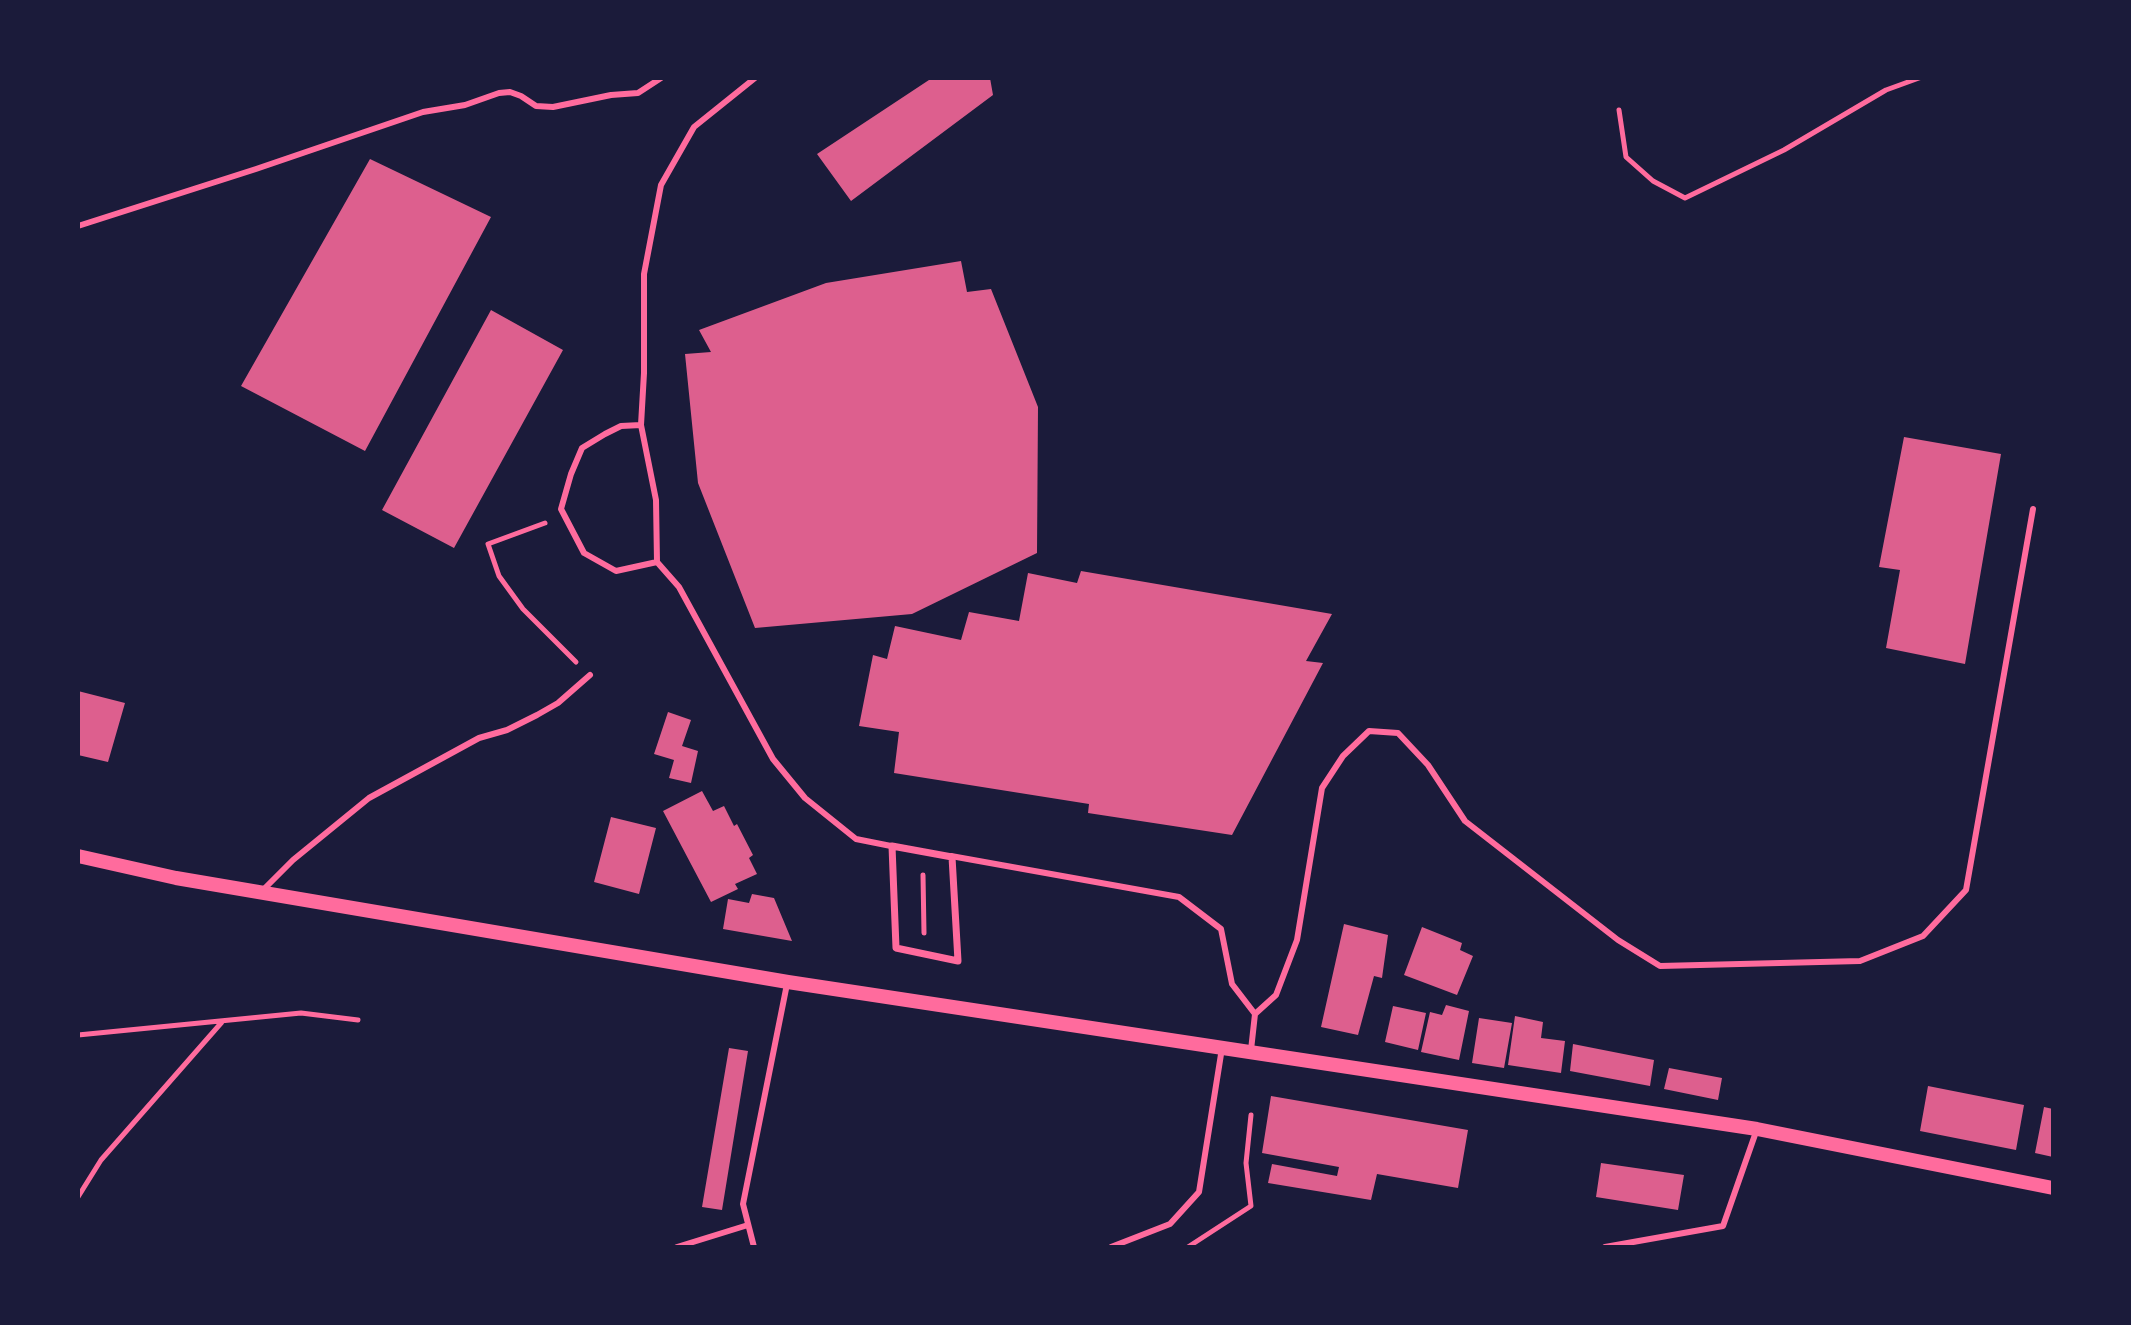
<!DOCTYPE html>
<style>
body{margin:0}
#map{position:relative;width:2131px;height:1325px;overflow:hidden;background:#1b1b3a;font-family:"Asap Condensed",sans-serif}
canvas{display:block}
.frame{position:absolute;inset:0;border:80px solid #1b1b3a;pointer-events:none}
</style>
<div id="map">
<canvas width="2131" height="1325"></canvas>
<div class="frame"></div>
</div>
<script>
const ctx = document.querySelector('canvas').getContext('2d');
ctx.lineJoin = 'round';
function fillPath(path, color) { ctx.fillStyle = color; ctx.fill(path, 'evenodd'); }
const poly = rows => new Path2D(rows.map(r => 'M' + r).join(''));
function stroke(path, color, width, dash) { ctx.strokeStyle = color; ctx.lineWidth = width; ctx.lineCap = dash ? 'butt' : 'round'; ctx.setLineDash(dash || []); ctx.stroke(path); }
fillPath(poly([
 [932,78,990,78,993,95,851,201,817,154],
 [370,159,491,217,365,451,241,386],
 [961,261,967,292,991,289,1038,407,1037,553,912,614,755,628,698,483,685,354,711,352,699,330,826,283],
 [491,310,563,350,454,548,382,510],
 [1904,437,2001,454,1965,664,1886,648,1900,570,1879,567],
 [1081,571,1332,614,1306,661,1323,663,1232,835,1088,813,1089,804,894,773,899,732,859,726,873,655,887,659,895,626,961,640,969,612,1019,621,1028,573,1077,583],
 [78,691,125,703,108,762,78,755],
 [668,712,691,720,682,746,698,751,691,783,669,778,674,760,654,754],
 [702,791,713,811,724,806,734,826,737,824,753,855,749,858,757,874,735,884,738,889,711,902,663,811],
 [611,817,656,828,639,894,594,882],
 [752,894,774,898,792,941,723,929,728,899,749,903],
 [1344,924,1388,935,1382,978,1374,976,1358,1035,1321,1027],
 [1422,927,1462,943,1460,950,1473,956,1457,995,1404,975],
 [1446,1005,1469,1011,1459,1060,1421,1052,1430,1012,1442,1015],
 [1393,1006,1426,1013,1418,1050,1385,1042],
 [1515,1016,1543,1022,1541,1038,1565,1041,1561,1073,1508,1065],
 [1479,1018,1512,1023,1504,1068,1472,1063],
 [1573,1044,1654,1060,1650,1086,1570,1071],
 [729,1048,748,1051,722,1210,702,1207],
 [1669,1068,1722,1078,1718,1100,1664,1089],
 [1928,1086,2024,1105,2016,1150,1920,1131],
 [1271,1096,1468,1130,1458,1188,1377,1174,1371,1200,1268,1183,1272,1164,1337,1176,1339,1167,1262,1153],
 [2044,1107,2053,1109,2053,1157,2035,1153],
 [1601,1163,1684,1175,1678,1210,1596,1197]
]), '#dd5f8e');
stroke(poly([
 [1619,110,1626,157,1653,181,1685,198,1784,150,1886,90,1919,78],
 [545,523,488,544,499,576,523,609,576,662],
 [923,875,924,933],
 [78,1035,301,1013,358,1020],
 [78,1197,101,1160,222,1022],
 [1188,1247,1251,1206,1246,1163,1251,1115]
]), '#ff6b9d', 5);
stroke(poly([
 [755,78,694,127,661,185,644,274,644,373,641,425,656,500,657,562,679,587,773,759,805,798,856,839,896,847],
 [78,226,256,169,423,112,465,105,499,93,510,92,521,96,536,106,553,107,611,95,638,93,661,78],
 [641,425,621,426,605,434,582,448,571,474,561,509,584,553,616,571,657,562],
 [951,856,1179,897,1221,929,1232,984,1255,1014],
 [263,890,293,860,369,798,479,738,507,730,537,715,558,703,590,675],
 [1251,1050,1255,1014,1276,995,1297,940,1322,788,1343,756,1369,731,1398,733,1428,765,1465,821,1618,940,1660,966,1860,961,1923,936,1966,890,2033,509],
 [677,1247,748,1225],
 [754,1247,743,1204,787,984],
 [1111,1247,1170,1224,1199,1192,1222,1048],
 [1605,1247,1723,1226,1757,1129]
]), '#ff6b9d', 6);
stroke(poly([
 [892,846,952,857,958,961,896,948,892,846]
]), '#ff6b9d', 7);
stroke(poly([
 [78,856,176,878,788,982,1757,1129,2053,1188]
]), '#ff6b9d', 14);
</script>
